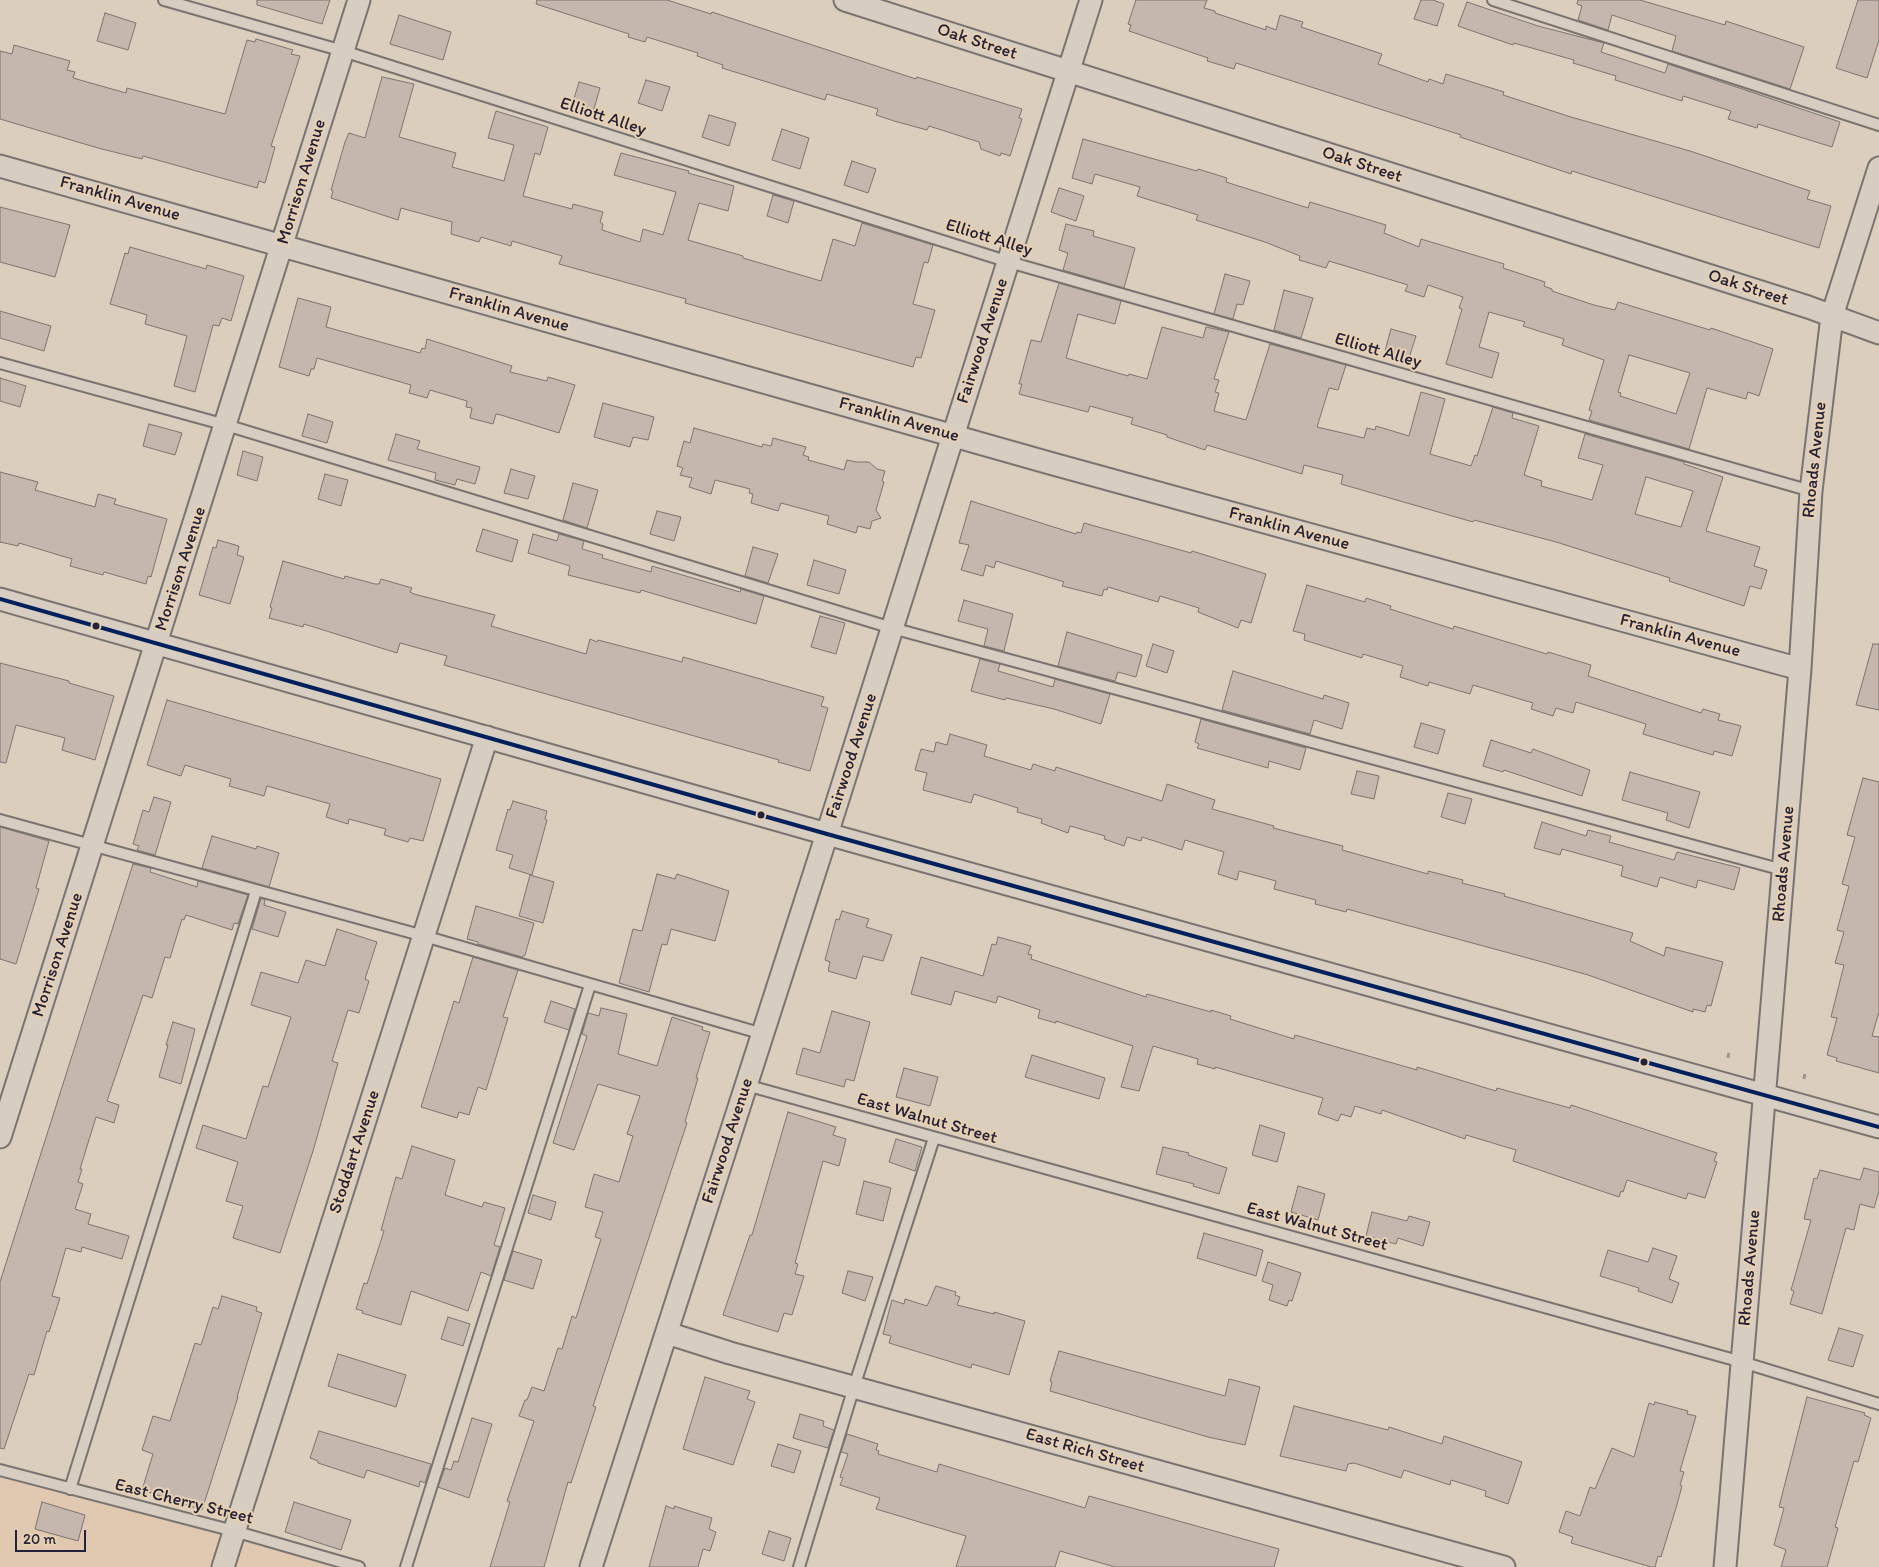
<!DOCTYPE html>
<style>
body{margin:0}
#map{position:relative;width:1879px;height:1567px;overflow:hidden;background:#dbcebd;font-family:Itim,sans-serif}
canvas{display:block}
.scale{position:absolute;left:15px;top:1530px;width:71px;height:22px;box-sizing:border-box;border:2px solid #22223b;border-top:0;padding-left:6px;font-size:15px;line-height:18px;white-space:nowrap;color:#22223b;-webkit-text-stroke:4px #e8cfb0;paint-order:stroke}
</style>
<div id="map">
<canvas width="1879" height="1567"></canvas>
<div class="scale">20 m</div>
</div>
<script>
const ctx = document.querySelector('canvas').getContext('2d');
ctx.lineJoin = 'round';
function fillPath(path, color) { ctx.fillStyle = color; ctx.fill(path, 'evenodd'); }
const poly = rows => new Path2D(rows.map(r => 'M' + r).join(''));
function stroke(path, color, width, dash) { ctx.strokeStyle = color; ctx.lineWidth = width; ctx.lineCap = dash ? 'butt' : 'round'; ctx.setLineDash(dash || []); ctx.stroke(path); }
function label(font, color, halo, rows, align = 'center') {
  ctx.font = font + ' Itim,sans-serif'; ctx.lineWidth = 4; ctx.setLineDash([]); ctx.textBaseline = 'middle'; ctx.strokeStyle = halo; ctx.fillStyle = color; for (const [text, x, y, turn = 0] of rows) {
    ctx.save(); ctx.translate(x, y); ctx.rotate((+turn || 0) * Math.PI / 180); ctx.textAlign = isNaN(turn) ? turn : align; if (halo) ctx.strokeText(text, 0, 0); ctx.fillText(text, 0, 0); ctx.restore();
  }
}
fillPath(poly([
 [0,1467,355,1567,0,1567]
]), '#e1c8b1');
const building = poly([
 [257,0,330,0,322,24,257,5,257,0],
 [537,0,667,0,711,14,712,12,916,79,917,77,1022,109,1019,118,1022,119,1010,156,1001,153,1000,156,981,149,979,142,929,126,927,130,894,121,876,115,878,109,827,94,825,100,722,68,723,65,697,56,698,53,647,37,645,42,628,37,629,34,536,4,537,0],
 [1136,0,1207,0,1204,8,1215,11,1215,13,1266,30,1266,26,1276,30,1280,15,1303,22,1301,27,1382,54,1378,64,1428,82,1429,79,1443,84,1446,74,1504,92,1503,95,1571,117,1690,151,1810,191,1807,199,1831,206,1819,248,1572,171,1571,174,1460,137,1461,135,1236,63,1234,69,1207,61,1208,58,1129,31,1131,25,1128,24,1136,0],
 [1421,0,1433,0,1444,4,1437,26,1414,19,1421,0],
 [1578,0,1640,0,1725,25,1726,21,1804,47,1790,89,1672,51,1676,36,1670,34,1612,15,1608,30,1578,20,1582,6,1577,4,1578,0],
 [1858,0,1879,0,1879,40,1867,78,1836,68,1858,0],
 [1467,2,1538,26,1604,43,1601,52,1665,73,1668,64,1840,122,1832,147,1758,124,1757,128,1728,119,1731,111,1683,96,1682,101,1615,80,1616,76,1573,63,1574,60,1514,43,1513,45,1458,26,1467,2],
 [105,13,136,23,128,50,97,41,105,13],
 [399,15,451,32,443,60,390,44,399,15],
 [256,39,293,50,291,54,300,56,271,146,275,147,265,183,259,181,257,188,143,156,142,159,98,148,0,119,0,51,12,54,14,45,70,61,67,70,75,72,73,78,126,93,127,88,225,114,247,40,255,42,256,39],
 [382,77,414,84,399,137,456,153,452,167,504,181,514,145,488,138,496,111,548,127,540,155,535,153,523,196,572,209,573,204,603,212,600,222,603,224,602,230,640,242,643,229,663,235,676,192,614,175,621,153,689,171,688,173,734,186,728,211,699,203,688,240,743,256,743,258,821,281,833,239,855,246,862,223,933,245,928,263,924,262,913,304,935,310,921,358,916,357,913,367,685,303,686,299,559,264,562,256,512,241,511,246,481,237,479,242,451,234,452,222,401,208,398,220,331,198,333,191,331,190,345,142,349,133,365,138,382,77],
 [646,80,670,87,662,111,638,103,646,80],
 [579,82,600,88,593,112,572,105,579,82],
 [709,115,736,123,729,146,702,137,709,115],
 [782,129,809,138,800,169,772,160,782,129],
 [1083,139,1197,171,1198,169,1227,178,1226,182,1308,208,1310,202,1386,225,1384,233,1419,247,1421,239,1504,264,1503,268,1545,282,1544,286,1552,289,1552,291,1594,305,1615,310,1618,302,1710,330,1711,328,1773,349,1759,396,1748,392,1746,399,1707,388,1689,449,1589,420,1592,411,1589,410,1604,360,1562,345,1564,339,1523,326,1525,322,1489,312,1479,347,1499,353,1492,378,1446,364,1462,309,1459,308,1463,297,1428,285,1424,297,1405,291,1408,285,1329,261,1326,268,1299,260,1300,256,1265,242,1196,220,1198,215,1137,196,1140,187,1095,174,1092,184,1072,178,1083,139],
 [1629,355,1690,373,1676,414,1620,396,1621,393,1618,392,1629,355],
 [852,161,876,169,868,193,844,185,852,161],
 [1059,188,1084,196,1076,221,1051,212,1059,188],
 [773,195,794,201,788,223,767,216,773,195],
 [0,207,70,225,55,277,0,262,0,207],
 [1066,224,1094,231,1093,236,1135,248,1124,288,1063,270,1068,253,1059,250,1066,224],
 [130,247,206,269,207,265,244,276,231,321,222,318,219,326,213,325,195,392,174,386,187,336,145,324,147,315,110,304,125,253,128,254,130,247],
 [1225,274,1250,281,1243,305,1237,304,1233,319,1214,314,1225,274],
 [1059,283,1121,301,1115,324,1078,314,1066,358,1128,376,1129,374,1147,379,1162,327,1203,338,1206,327,1229,332,1214,379,1219,380,1215,392,1219,393,1214,411,1246,420,1270,344,1346,365,1338,390,1329,388,1317,427,1364,438,1367,428,1375,430,1376,426,1409,436,1421,392,1445,399,1430,454,1471,466,1475,455,1477,456,1493,407,1513,413,1512,418,1539,426,1524,475,1542,481,1541,486,1592,500,1603,465,1578,458,1585,434,1684,462,1684,464,1723,477,1706,531,1760,547,1754,566,1767,570,1761,589,1750,586,1744,606,1669,581,1670,578,1556,542,1474,520,1473,522,1341,484,1343,475,1304,465,1302,474,1207,445,1205,450,1167,437,1167,435,1131,424,1133,418,1090,406,1088,412,1019,394,1022,384,1019,384,1031,340,1041,342,1059,283],
 [1646,477,1693,491,1681,527,1635,514,1646,477],
 [1284,290,1313,298,1301,338,1274,330,1284,290],
 [298,298,331,307,326,327,420,353,422,348,425,349,427,339,512,366,510,372,547,381,548,377,575,385,559,433,501,415,496,414,493,424,470,418,472,408,466,407,467,401,430,390,427,398,409,393,411,385,317,358,314,369,311,369,309,376,279,367,298,298],
 [0,311,51,326,44,351,0,338,0,311],
 [1391,329,1416,336,1409,358,1385,351,1391,329],
 [0,378,26,386,20,407,0,401,0,378],
 [603,403,654,417,648,440,633,437,630,447,594,437,603,403],
 [308,414,333,422,327,443,302,436,308,414],
 [149,424,182,433,175,455,143,446,149,424],
 [694,428,762,447,763,444,771,446,773,438,806,447,803,455,809,457,808,460,844,470,847,460,856,462,869,462,877,469,885,471,882,481,884,482,876,510,881,518,872,521,870,529,858,526,856,533,827,524,829,516,781,503,778,511,751,503,753,494,749,493,750,489,715,480,711,494,689,487,692,478,680,475,683,468,677,466,684,441,690,443,694,428],
 [396,434,420,441,417,449,480,467,475,484,457,479,455,485,435,480,436,473,388,460,396,434],
 [243,451,263,457,257,481,237,475,243,451],
 [511,469,535,476,528,499,504,493,511,469],
 [0,472,38,482,35,490,95,507,98,494,116,499,114,504,167,519,151,577,148,576,146,584,104,572,103,575,70,566,72,559,19,543,18,546,0,542,0,472],
 [325,474,348,480,341,506,318,499,325,474],
 [573,483,598,490,587,528,563,520,573,483],
 [971,501,1076,534,1077,532,1081,533,1084,523,1191,553,1192,551,1266,574,1251,623,1241,620,1238,628,1198,612,1199,608,1160,596,1158,602,1108,587,1107,590,1104,589,1102,596,1062,586,1064,582,996,561,994,568,986,565,983,576,961,570,969,545,959,543,971,501],
 [657,511,681,517,674,541,650,534,657,511],
 [483,529,518,540,512,562,476,551,483,529],
 [533,534,557,541,559,534,584,541,582,549,603,555,602,558,651,572,652,566,740,592,741,589,764,596,756,624,641,590,640,593,568,575,570,566,528,553,533,534],
 [218,540,239,546,237,555,244,557,230,604,199,595,213,547,216,548,218,540],
 [753,547,778,554,768,583,745,576,753,547],
 [814,560,846,570,839,594,807,585,814,560],
 [283,561,344,579,345,576,375,584,379,584,381,579,412,588,410,592,414,594,495,615,491,626,586,654,590,639,597,642,598,640,682,662,683,657,824,697,821,706,828,708,810,771,778,762,779,760,444,665,447,656,400,643,397,653,304,624,303,627,269,618,272,608,270,607,283,561],
 [1307,585,1365,602,1366,598,1391,606,1390,609,1453,629,1454,626,1547,654,1548,652,1591,665,1588,676,1701,713,1703,709,1720,714,1718,720,1741,726,1732,756,1714,751,1713,755,1643,734,1646,724,1576,702,1573,713,1556,708,1553,716,1531,709,1533,703,1473,685,1470,694,1429,682,1428,686,1400,677,1403,666,1363,654,1362,658,1304,640,1305,634,1293,631,1307,585],
 [964,600,1013,614,1004,651,984,646,988,629,958,621,964,600],
 [820,616,845,623,836,654,811,647,820,616],
 [1067,632,1142,655,1136,677,1118,672,1115,681,1058,666,1067,632],
 [1153,644,1174,651,1167,673,1146,666,1153,644],
 [1873,644,1879,644,1879,710,1856,705,1873,644],
 [980,659,1000,664,998,671,1053,687,1055,679,1110,694,1101,724,1054,709,1006,698,1005,700,971,691,980,659],
 [0,663,69,681,69,683,114,696,95,760,62,750,65,738,16,725,6,763,0,762,0,663],
 [1233,671,1323,699,1324,695,1349,703,1342,729,1314,720,1310,734,1222,710,1233,671],
 [167,700,441,779,423,841,410,838,408,842,384,835,386,829,349,819,348,824,326,817,330,804,267,786,264,796,229,786,231,779,185,765,181,776,147,765,167,700],
 [1201,719,1306,748,1300,770,1269,761,1268,768,1197,748,1199,744,1195,742,1201,719],
 [1421,723,1445,730,1438,754,1414,747,1421,723],
 [950,734,987,745,984,756,1031,770,1033,764,1055,771,1056,767,1162,801,1167,784,1215,800,1212,809,1274,826,1273,828,1343,846,1342,850,1428,874,1428,871,1463,880,1462,883,1505,894,1504,896,1633,933,1630,941,1664,956,1666,947,1723,962,1711,1006,1707,1005,1705,1012,1693,1009,1693,1012,1588,975,1535,960,1347,909,1346,912,1315,904,1316,900,1274,889,1276,881,1239,871,1237,880,1218,874,1224,852,1185,840,1182,850,1142,837,1141,841,1127,837,1124,846,1104,839,1105,836,1070,826,1068,833,1041,823,1042,819,1017,812,1018,808,974,794,971,803,923,790,927,773,915,770,921,749,934,752,936,742,947,745,950,734],
 [1491,740,1531,753,1533,749,1590,770,1582,796,1504,770,1503,772,1483,766,1491,740],
 [1357,771,1379,776,1374,799,1351,794,1357,771],
 [1630,772,1700,792,1689,828,1666,820,1668,813,1622,800,1630,772],
 [1863,778,1879,782,1879,1012,1872,1036,1879,1037,1879,1073,1836,1061,1837,1058,1827,1055,1837,1018,1831,1017,1844,965,1835,963,1844,932,1837,930,1849,886,1842,884,1855,837,1847,835,1863,778],
 [1448,793,1472,799,1465,824,1441,817,1448,793],
 [154,797,171,802,155,855,137,850,139,846,133,844,143,810,149,812,154,797],
 [513,801,547,811,545,819,547,820,532,875,509,868,513,855,496,850,508,809,510,810,513,801],
 [1542,822,1586,836,1588,830,1611,836,1609,842,1674,860,1677,852,1740,868,1734,890,1698,880,1696,888,1660,877,1657,887,1621,876,1623,866,1562,849,1560,855,1534,848,1542,822],
 [0,827,49,841,36,888,39,889,16,964,0,959,0,827],
 [212,836,256,849,257,846,279,853,269,887,202,868,212,836],
 [133,864,151,868,150,872,197,887,198,881,248,895,238,924,234,923,232,930,186,915,184,920,182,919,170,958,165,957,152,998,143,995,107,1101,119,1105,114,1123,96,1117,80,1169,82,1169,78,1182,83,1184,75,1209,91,1214,88,1224,129,1236,122,1259,82,1247,81,1252,66,1248,52,1296,60,1298,49,1332,47,1331,34,1375,29,1374,4,1449,0,1448,0,1282,133,864],
 [657,874,675,879,677,874,729,891,715,941,671,929,667,945,662,944,649,992,619,983,633,929,642,931,657,874],
 [530,875,554,882,543,923,519,916,530,875],
 [261,898,265,900,264,905,286,912,278,937,252,929,261,898],
 [476,906,534,923,525,955,522,957,478,944,478,942,467,939,476,906],
 [842,911,869,919,866,927,892,935,883,961,863,956,856,979,828,971,830,962,825,960,836,919,839,920,842,911],
 [337,929,377,942,365,979,369,981,359,1013,348,1010,332,1061,338,1063,313,1151,280,1253,233,1238,243,1206,226,1201,238,1162,196,1148,203,1125,246,1139,263,1086,268,1087,291,1017,251,1005,261,972,298,983,306,960,325,966,337,929],
 [998,937,1031,946,1028,954,1032,955,1031,959,1146,997,1147,994,1211,1012,1211,1010,1231,1016,1230,1019,1294,1039,1295,1035,1417,1070,1417,1067,1496,1091,1497,1088,1570,1108,1571,1105,1717,1153,1714,1161,1717,1162,1705,1198,1688,1193,1686,1199,1627,1180,1623,1192,1621,1191,1619,1197,1513,1161,1516,1150,1466,1135,1465,1139,1382,1110,1381,1114,1355,1106,1351,1117,1341,1114,1338,1121,1318,1114,1323,1098,1215,1067,1215,1069,1197,1064,1198,1059,1153,1046,1139,1091,1121,1087,1133,1046,1056,1021,1056,1023,1038,1018,1040,1010,998,996,996,1003,955,991,951,1005,911,994,921,957,983,976,992,944,996,945,998,937],
 [473,957,518,970,503,1017,508,1018,486,1090,478,1087,469,1115,459,1112,457,1118,421,1107,454,1001,459,1003,473,957],
 [551,1001,575,1009,569,1030,544,1022,551,1001],
 [601,1008,627,1014,618,1054,657,1066,672,1017,703,1027,702,1030,710,1032,696,1078,698,1078,685,1122,687,1123,593,1406,596,1407,571,1483,568,1482,544,1567,490,1567,510,1502,507,1501,534,1421,519,1416,525,1400,527,1400,532,1387,544,1391,558,1348,562,1349,572,1316,576,1318,601,1239,595,1237,603,1212,585,1207,594,1174,619,1182,633,1136,627,1134,640,1096,598,1084,574,1150,553,1143,587,1036,582,1034,588,1013,599,1016,601,1008],
 [832,1011,870,1022,854,1081,846,1079,844,1087,796,1074,803,1048,820,1053,832,1011],
 [173,1022,195,1029,181,1084,159,1077,168,1045,166,1045,173,1022],
 [1032,1055,1105,1078,1099,1099,1025,1077,1032,1055],
 [904,1068,938,1077,930,1106,896,1097,904,1068],
 [788,1112,836,1127,833,1135,846,1139,839,1166,823,1161,795,1263,798,1264,795,1274,804,1276,792,1315,784,1313,778,1332,723,1315,750,1235,752,1235,788,1112],
 [1260,1125,1285,1133,1277,1162,1252,1155,1260,1125],
 [896,1139,922,1147,915,1171,889,1162,896,1139],
 [412,1146,455,1160,445,1195,482,1207,484,1202,505,1208,494,1245,500,1247,491,1276,481,1272,468,1311,411,1291,401,1325,362,1313,363,1311,356,1309,364,1283,367,1284,384,1231,381,1230,396,1177,402,1179,412,1146],
 [1163,1147,1189,1153,1188,1155,1227,1168,1219,1194,1193,1186,1194,1184,1156,1174,1163,1147],
 [1864,1168,1879,1172,1879,1191,1874,1208,1860,1204,1854,1230,1846,1228,1822,1314,1790,1304,1794,1291,1791,1290,1811,1220,1804,1219,1814,1178,1817,1179,1820,1170,1860,1180,1864,1168],
 [864,1181,891,1188,883,1221,856,1214,864,1181],
 [1298,1186,1325,1194,1318,1220,1291,1212,1298,1186],
 [533,1195,556,1202,551,1220,528,1213,533,1195],
 [1372,1212,1407,1221,1409,1216,1430,1222,1423,1246,1398,1238,1396,1244,1366,1236,1372,1212],
 [1204,1233,1263,1250,1256,1276,1197,1258,1204,1233],
 [1653,1248,1677,1256,1669,1279,1679,1283,1672,1303,1638,1291,1639,1288,1600,1276,1608,1250,1648,1262,1653,1248],
 [513,1251,542,1260,533,1289,504,1280,513,1251],
 [1268,1262,1301,1273,1292,1301,1289,1300,1287,1306,1269,1300,1273,1285,1262,1281,1268,1262],
 [848,1271,873,1277,865,1301,842,1293,848,1271],
 [936,1286,956,1292,955,1295,960,1297,957,1305,994,1314,994,1312,1025,1321,1009,1375,972,1364,971,1368,889,1343,891,1336,883,1334,892,1300,904,1304,905,1299,927,1306,936,1286],
 [222,1296,257,1307,256,1311,262,1313,237,1397,238,1397,202,1510,142,1490,153,1454,142,1450,153,1416,170,1421,195,1343,201,1345,213,1307,218,1309,222,1296],
 [448,1317,470,1324,463,1346,441,1339,448,1317],
 [1839,1328,1863,1335,1853,1367,1828,1360,1839,1328],
 [1059,1351,1225,1396,1229,1379,1260,1387,1245,1445,1208,1437,1050,1391,1052,1382,1050,1381,1059,1351],
 [338,1354,406,1375,396,1407,328,1386,338,1354],
 [705,1377,750,1391,747,1399,755,1402,733,1465,683,1449,705,1377],
 [1807,1397,1865,1413,1864,1415,1871,1418,1858,1462,1854,1461,1835,1527,1838,1528,1827,1567,1781,1567,1786,1550,1774,1545,1784,1508,1779,1507,1807,1397],
 [1655,1402,1688,1411,1687,1414,1696,1416,1680,1471,1684,1472,1680,1485,1682,1486,1676,1508,1661,1557,1658,1556,1655,1567,1651,1567,1571,1543,1573,1537,1559,1532,1566,1511,1580,1516,1590,1487,1595,1489,1612,1448,1634,1457,1649,1403,1654,1405,1655,1402],
 [1294,1406,1388,1430,1389,1427,1442,1444,1444,1436,1522,1462,1508,1504,1485,1496,1486,1491,1451,1480,1450,1485,1404,1470,1401,1478,1354,1463,1348,1464,1346,1471,1280,1456,1294,1406],
 [800,1414,824,1421,823,1426,834,1430,828,1448,793,1438,800,1414],
 [472,1418,492,1424,469,1498,438,1487,445,1468,451,1470,454,1461,458,1462,472,1418],
 [319,1431,431,1464,425,1483,420,1481,419,1487,367,1470,364,1478,318,1463,318,1461,310,1458,319,1431],
 [847,1434,878,1444,876,1450,879,1451,878,1454,937,1472,939,1464,1085,1508,1089,1496,1279,1549,1274,1567,1115,1567,1060,1551,1055,1567,956,1567,966,1536,876,1509,880,1498,840,1485,843,1478,840,1477,848,1454,841,1452,847,1434],
 [778,1444,801,1451,794,1473,771,1466,778,1444],
 [42,1502,85,1515,78,1541,35,1529,42,1502],
 [294,1502,351,1520,341,1550,285,1532,294,1502],
 [666,1506,674,1509,674,1506,712,1518,709,1529,716,1532,710,1551,703,1549,698,1567,649,1567,666,1506],
 [769,1531,791,1538,784,1561,762,1554,769,1531]
]);
fillPath(building, '#c6b7ae');
stroke(building, '#7a7471', 1);
const service = poly([
 [164,0,343,51,1009,262,1811,491],
 [1493,0,1879,125],
 [0,363,226,425,892,628,1783,870],
 [0,820,424,936,763,1034],
 [746,1085,1742,1362,1879,1404],
 [0,1470,234,1531,359,1567],
 [70,1489,256,891],
 [406,1567,590,985],
 [799,1567,854,1387,934,1138]
]);
const minor = poly([
 [845,0,1808,307,1879,333],
 [0,166,1053,464,1800,669],
 [0,599,827,834,1879,1127],
 [0,1137,359,0],
 [667,1333,730,1353,1504,1567],
 [223,1567,487,737],
 [591,1567,827,834,1091,0],
 [1725,1567,1800,669,1811,491,1832,316,1879,168]
]);
stroke(service, '#7a7471', 14);
stroke(minor, '#7a7471', 25);
stroke(poly([
 [1728,1058,1729,1051],
 [1804,1079,1805,1072]
]), '#9c9691', 3, [5, 4]);
stroke(service, '#d7cdc1', 10);
stroke(minor, '#d7cdc1', 21);
stroke(poly([
 [0,599,827,834,1879,1127]
]), '#00205b', 4);
for (const [x, y, r, color] of [
 [96,626,4.5,"#22223b"],
 [761,815,4.5,"#22223b"],
 [1644,1062,4.5,"#22223b"]
]) { const dot = new Path2D(); dot.arc(x, y, r, 0, 2 * Math.PI); ctx.fillStyle = color; ctx.fill(dot); stroke(dot, '#e8cfb0', 2); }
label('18px', '#22223b', '#e8cfb0', [
 ["Oak Street",977,42,18],
 ["Elliott Alley",603,117,18],
 ["Oak Street",1362,165,18],
 ["Morrison Avenue",302,182,-73],
 ["Franklin Avenue",120,199,16],
 ["Elliott Alley",989,238,17],
 ["Oak Street",1748,288,18],
 ["Franklin Avenue",509,310,16],
 ["Fairwood Avenue",983,341,-72],
 ["Elliott Alley",1378,351,16],
 ["Franklin Avenue",899,420,16],
 ["Rhoads Avenue",1815,460,-84],
 ["Franklin Avenue",1289,529,15],
 ["Morrison Avenue",181,569,-72],
 ["Franklin Avenue",1680,636,15],
 ["Fairwood Avenue",852,756,-72],
 ["Rhoads Avenue",1784,864,-85],
 ["Morrison Avenue",58,955,-72],
 ["East Walnut Street",927,1119,16],
 ["Fairwood Avenue",728,1141,-72],
 ["Stoddart Avenue",355,1152,-72],
 ["East Walnut Street",1317,1227,15],
 ["Rhoads Avenue",1750,1268,-85],
 ["East Rich Street",1085,1451,16],
 ["East Cherry Street",184,1502,14]
]);
</script>
